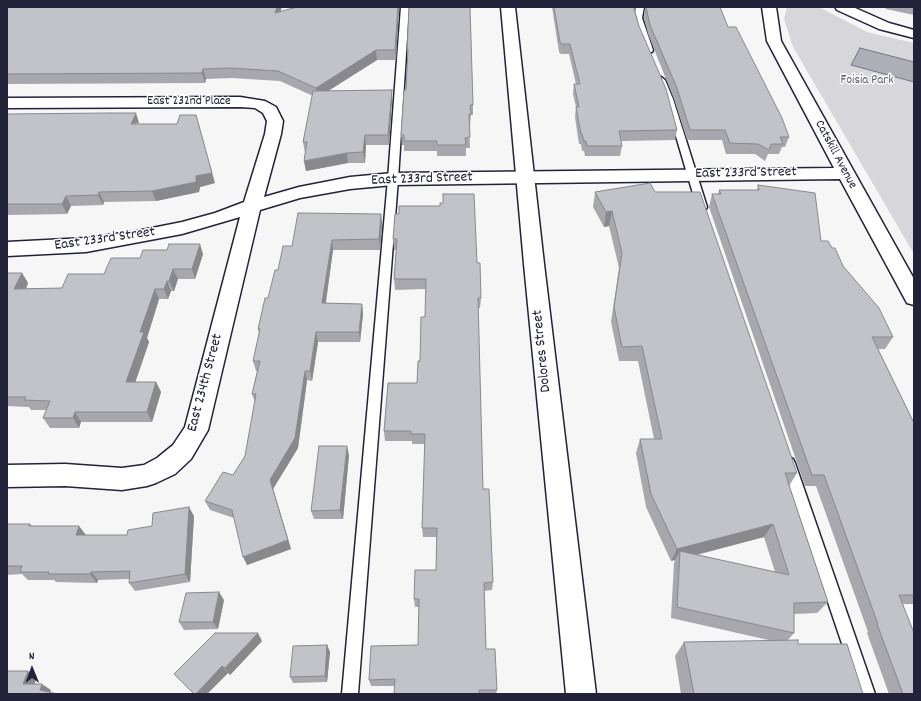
<!DOCTYPE html>
<style>
body{margin:0}
#map{position:relative;width:921px;height:701px;overflow:hidden;background:#f6f6f7;font-family:Dekko,sans-serif}
canvas{display:block}
.frame{position:absolute;inset:0;border:8px solid #22223b;pointer-events:none}
.north{position:absolute;left:12px;top:649px;width:40px;height:40px;-webkit-text-stroke:3px #fff;paint-order:stroke;rotate:359deg;font-size:11px;font-weight:700;line-height:16px;text-align:center;color:#22223b}
.north::after{content:'';display:block;margin:auto;width:14px;height:18px;background:#22223b;clip-path:polygon(50% 0,100% 100%,50% 72%,0 100%)}
</style>
<div id="map">
<canvas width="921" height="701"></canvas>
<div class="frame"></div>
<div class="north">N</div>
</div>
<script>
const ctx = document.querySelector('canvas').getContext('2d');
ctx.lineJoin = 'round';
function fillPath(path, color) { ctx.fillStyle = color; ctx.fill(path, 'evenodd'); }
const poly = rows => new Path2D(rows.map(r => 'M' + r).join(''));
function stroke(path, color, width, dash) { ctx.strokeStyle = color; ctx.lineWidth = width; ctx.lineCap = dash ? 'butt' : 'round'; ctx.setLineDash(dash || []); ctx.stroke(path); }
function label(font, color, halo, rows, align = 'center') {
  ctx.font = font + ' Dekko,sans-serif'; ctx.lineWidth = 3; ctx.setLineDash([]); ctx.textBaseline = 'middle'; ctx.strokeStyle = halo; ctx.fillStyle = color; for (const [text, x, y, turn = 0] of rows) {
    ctx.save(); ctx.translate(x, y); ctx.rotate((+turn || 0) * Math.PI / 180); ctx.textAlign = isNaN(turn) ? turn : align; if (halo) ctx.strokeText(text, 0, 0); ctx.fillText(text, 0, 0); ctx.restore();
  }
}
fillPath(poly([
 [787,7,819,7,867,32,914,43,914,254,793,47,784,19]
]), '#d7d7db');
const water = poly([
 [860,48,914,62,914,82,851,65,860,48]
]);
fillPath(water, '#aeaeb7');
stroke(water, '#767685', 1);
const lane = poly([
 [401,7,409,7,398,179,358,694,342,694,388,179,401,7],
 [636,7,644,7,642,18,653,50,652,52,649,52,645,50,634,18,636,7],
 [661,77,665,80,673,99,707,207,706,209,698,209,697,207,665,99,657,80,661,77],
 [788,457,793,459,795,463,875,694,859,694,781,463,783,459,788,457]
]);
const street = poly([
 [762,7,776,7,781,41,914,279,914,305,907,303,840,179,393,185,350,189,300,198,260,210,208,430,191,459,175,474,156,483,147,486,122,490,65,486,7,487,7,465,65,464,122,468,144,465,157,458,173,445,185,427,240,217,182,234,86,252,7,256,7,242,86,238,137,231,182,222,215,213,244,202,265,134,267,121,263,113,255,108,240,107,7,108,7,98,240,97,265,101,276,107,283,121,281,134,264,197,299,187,350,177,393,173,834,168,767,41,762,7],
 [835,7,853,7,889,23,914,30,914,38,879,29,837,10,835,7]
]);
const secondary = poly([
 [501,7,515,7,544,264,596,694,566,694,524,264,501,7]
]);
stroke(lane, '#22223b', 3);
stroke(street, '#22223b', 3);
stroke(secondary, '#22223b', 3);
fillPath(lane, '#fff');
fillPath(street, '#fff');
fillPath(secondary, '#fff');
fillPath(poly([
 [7,7,280,12,399,7,396,60,377,60,328,91,392,90,392,100,389,145,366,145,365,163,348,163,306,171,304,161,305,153,303,142,313,96,280,81,232,78,206,79,205,83,7,84],
 [409,7,473,105,473,115,471,115,470,124,469,124,470,148,466,148,466,156,437,156,437,151,404,151,404,145,402,145,401,135,406,90,408,60,407,60,407,50],
 [552,7,636,7,635,10,639,26,677,130,675,140,621,141,622,146,620,156,585,156,584,151,582,151,581,144,579,144,575,117,576,107,573,94,574,84,576,84,569,54,561,54,559,52],
 [645,7,720,7,728,27,789,137,785,147,782,147,779,154,768,154,765,161,755,154,726,154,722,140,687,140,674,99,648,34,644,18],
 [885,7,914,7,914,15,886,9],
 [7,114,139,124,215,183,200,187,199,192,156,201,104,202,103,205,71,206,67,214,7,215],
 [650,183,797,473,789,486,828,602,817,613,794,614,794,633,787,641,798,644,863,694,681,694,675,656,684,642,773,641,671,618,674,563,675,560,671,561,646,507,636,453,640,439,654,439,638,361,619,361,611,322,619,268,609,226,604,227,593,207,595,192],
 [764,537,775,572,697,555],
 [758,185,821,241,832,248,843,266,893,337,885,349,878,349,914,423,914,604,902,604,914,694,889,694,867,633,868,632,816,486,805,486,709,207,712,194,718,194,719,190,757,190],
 [381,214,382,224,380,250,333,250,326,303,362,304,363,314,360,342,318,342,312,381,307,380,298,448,273,489,291,549,247,565,234,518,210,510,205,501,233,475,245,456,255,402,252,394,257,371,256,371,253,361,259,333,258,329,278,270,292,246],
 [395,214,477,263,481,298,480,308,478,308,483,489,493,582,492,590,484,591,486,649,497,690,496,694,394,694,394,686,371,686,369,680,418,645,419,607,415,607,414,599,436,570,437,537,423,537,422,528,425,444,412,444,412,441,385,441,384,431,417,383,425,317,426,289,395,290,394,279,397,250,394,250,393,239],
 [203,254,195,279,178,279,174,291,171,291,168,299,159,299,147,338,149,342,135,382,156,382,161,392,152,422,81,422,79,428,50,428,43,418,46,410,31,410,29,407,7,406,7,273,22,273,28,283,26,289,62,288,104,274,140,258],
 [349,455,343,519,314,519,311,511],
 [194,516,190,582,135,591,129,583,129,579,98,580,97,583,56,582,54,580,28,580,22,574,7,575,7,524,30,524,32,526,86,535,127,535,152,526],
 [224,600,218,629,184,630,179,622],
 [262,641,230,675,228,673,207,694,194,694,174,674],
 [327,645,330,652,327,682,293,683,290,677]
]), '#a7a7ad');
fillPath(poly([
 [277,7,282,7,277,23,275,13],
 [398,7,399,7,396,60,395,50],
 [376,50,377,60,317,98,316,88],
 [203,69,206,79,205,83,202,73],
 [392,90,392,100,389,145,388,135],
 [136,113,139,123,131,124],
 [196,115,215,183,200,187,199,192,156,201,152,191],
 [365,135,366,145,365,163,363,152],
 [347,153,348,163,306,171,304,161],
 [99,192,104,202,103,205,98,195],
 [66,196,71,206,67,214,62,204],
 [612,211,609,226,604,227,606,212],
 [381,214,382,224,380,250,379,239],
 [332,240,333,250,324,313,322,303],
 [200,244,203,254,195,279,192,269],
 [173,269,178,279,174,291,169,281],
 [22,273,28,283,21,300,14,289],
 [167,281,171,291,168,299,164,289],
 [155,289,159,299,147,338,149,342,132,392,126,382,140,332],
 [362,304,363,314,360,342,359,332],
 [316,332,318,342,312,381,310,371],
 [305,371,307,380,298,448,273,489,291,549,247,565,243,557,270,480],
 [156,382,161,392,152,422,147,412],
 [75,412,81,422,79,428,73,418],
 [347,446,349,455,343,519,340,510],
 [189,507,194,516,190,582,185,574],
 [773,524,764,537,679,559,680,551,675,560,671,561,677,549],
 [79,526,86,535,83,544,76,535],
 [91,572,98,580,97,583,90,574],
 [219,592,224,600,218,629,213,622],
 [258,633,262,641,230,675,225,668],
 [327,645,330,652,327,682,325,676],
 [222,666,228,673,207,694,196,694],
 [28,671,37,677,32,691,23,684],
 [42,684,51,690,50,694,40,690]
]), '#88888d');
const building = poly([
 [7,7,277,7,275,13,297,7,398,7,395,50,376,50,316,88,278,71,230,68,203,69,202,73,7,74,7,7],
 [409,7,470,7,473,105,470,105,471,114,469,114,470,137,465,138,466,145,437,145,437,141,404,141,404,135,401,135,404,90,406,90,408,50,407,50,409,7],
 [554,7,635,7,634,9,639,26,666,89,677,130,619,131,622,146,587,146,586,141,584,141,582,134,581,134,576,107,579,107,574,84,580,84,570,44,562,44,560,42,554,7],
 [646,7,720,7,728,27,736,27,782,118,789,137,780,137,783,144,771,144,769,150,758,144,730,143,725,130,690,130,677,88,650,25,646,7],
 [392,90,388,135,365,135,363,152,347,153,304,161,307,142,303,142,313,91,392,90],
 [109,113,136,113,131,124,177,124,180,115,196,115,212,173,196,176,196,182,152,191,99,192,98,195,66,196,62,204,7,204,7,114,109,113],
 [650,183,655,192,700,192,797,473,785,473,828,602,794,603,794,633,677,607,680,551,789,575,773,524,677,549,651,494,640,439,662,439,642,346,622,347,614,307,622,253,612,211,606,212,595,192,650,183],
 [758,185,815,193,821,241,828,241,832,248,835,248,843,266,879,308,893,337,872,337,914,423,914,595,899,595,914,633,914,694,903,694,877,624,878,624,824,475,812,475,712,194,721,194,719,190,759,190,758,185],
 [443,194,474,194,477,263,480,263,481,298,478,298,483,489,489,489,493,582,484,583,486,649,495,649,497,690,479,690,479,694,394,694,395,679,369,680,371,646,418,645,419,599,414,599,415,570,436,570,437,528,422,528,425,434,411,434,411,431,384,431,388,383,417,383,418,361,420,361,421,317,425,317,426,279,394,279,397,239,393,239,395,214,399,214,399,206,440,206,440,203,443,203,443,194],
 [298,213,381,214,379,239,332,240,322,303,362,304,359,332,316,332,310,371,305,371,295,438,270,480,288,540,243,557,232,510,205,501,223,472,233,475,245,456,256,394,252,394,260,361,253,361,260,329,258,329,265,298,268,298,275,270,278,270,283,246,292,246,298,213],
 [169,244,200,244,192,269,173,269,169,281,167,281,164,289,155,289,140,332,144,332,126,382,156,382,147,412,75,412,73,418,43,418,50,401,24,400,26,397,7,397,7,273,22,273,14,289,62,288,68,274,104,274,111,258,140,258,143,250,167,250,169,244],
 [319,446,347,446,340,510,311,511,319,446],
 [189,507,185,574,129,583,130,571,91,572,90,574,48,574,49,572,20,572,22,566,7,566,7,524,30,524,29,526,79,526,76,535,127,535,128,530,152,526,153,513,189,507],
 [219,592,213,622,179,622,186,593,219,592],
 [215,633,258,633,225,668,222,666,196,694,194,694,174,674,215,633],
 [798,640,798,644,847,644,863,694,694,694,684,642,798,640],
 [327,645,325,676,290,677,293,646,327,645],
 [7,671,28,671,23,684,42,684,40,690,57,694,7,694,7,671]
]);
fillPath(building, '#c2c2c9');
stroke(building, '#88888d', 1);
label('13px', '#58586b', '#fff', [
 ["Foisia Park",867,81]
]);
label('13px', '#22223b', '#fff', [
 ["East 232nd Place",189,102],
 ["Catskill Avenue",835,155,62]
]);
label('15px', '#22223b', '#fff', [
 ["East 233rd Street",746,174,-1],
 ["East 233rd Street",422,180,-2],
 ["East 233rd Street",105,240,-8],
 ["Dolores Street",543,351,-96],
 ["East 234th Street",206,383,-75]
]);
</script>
